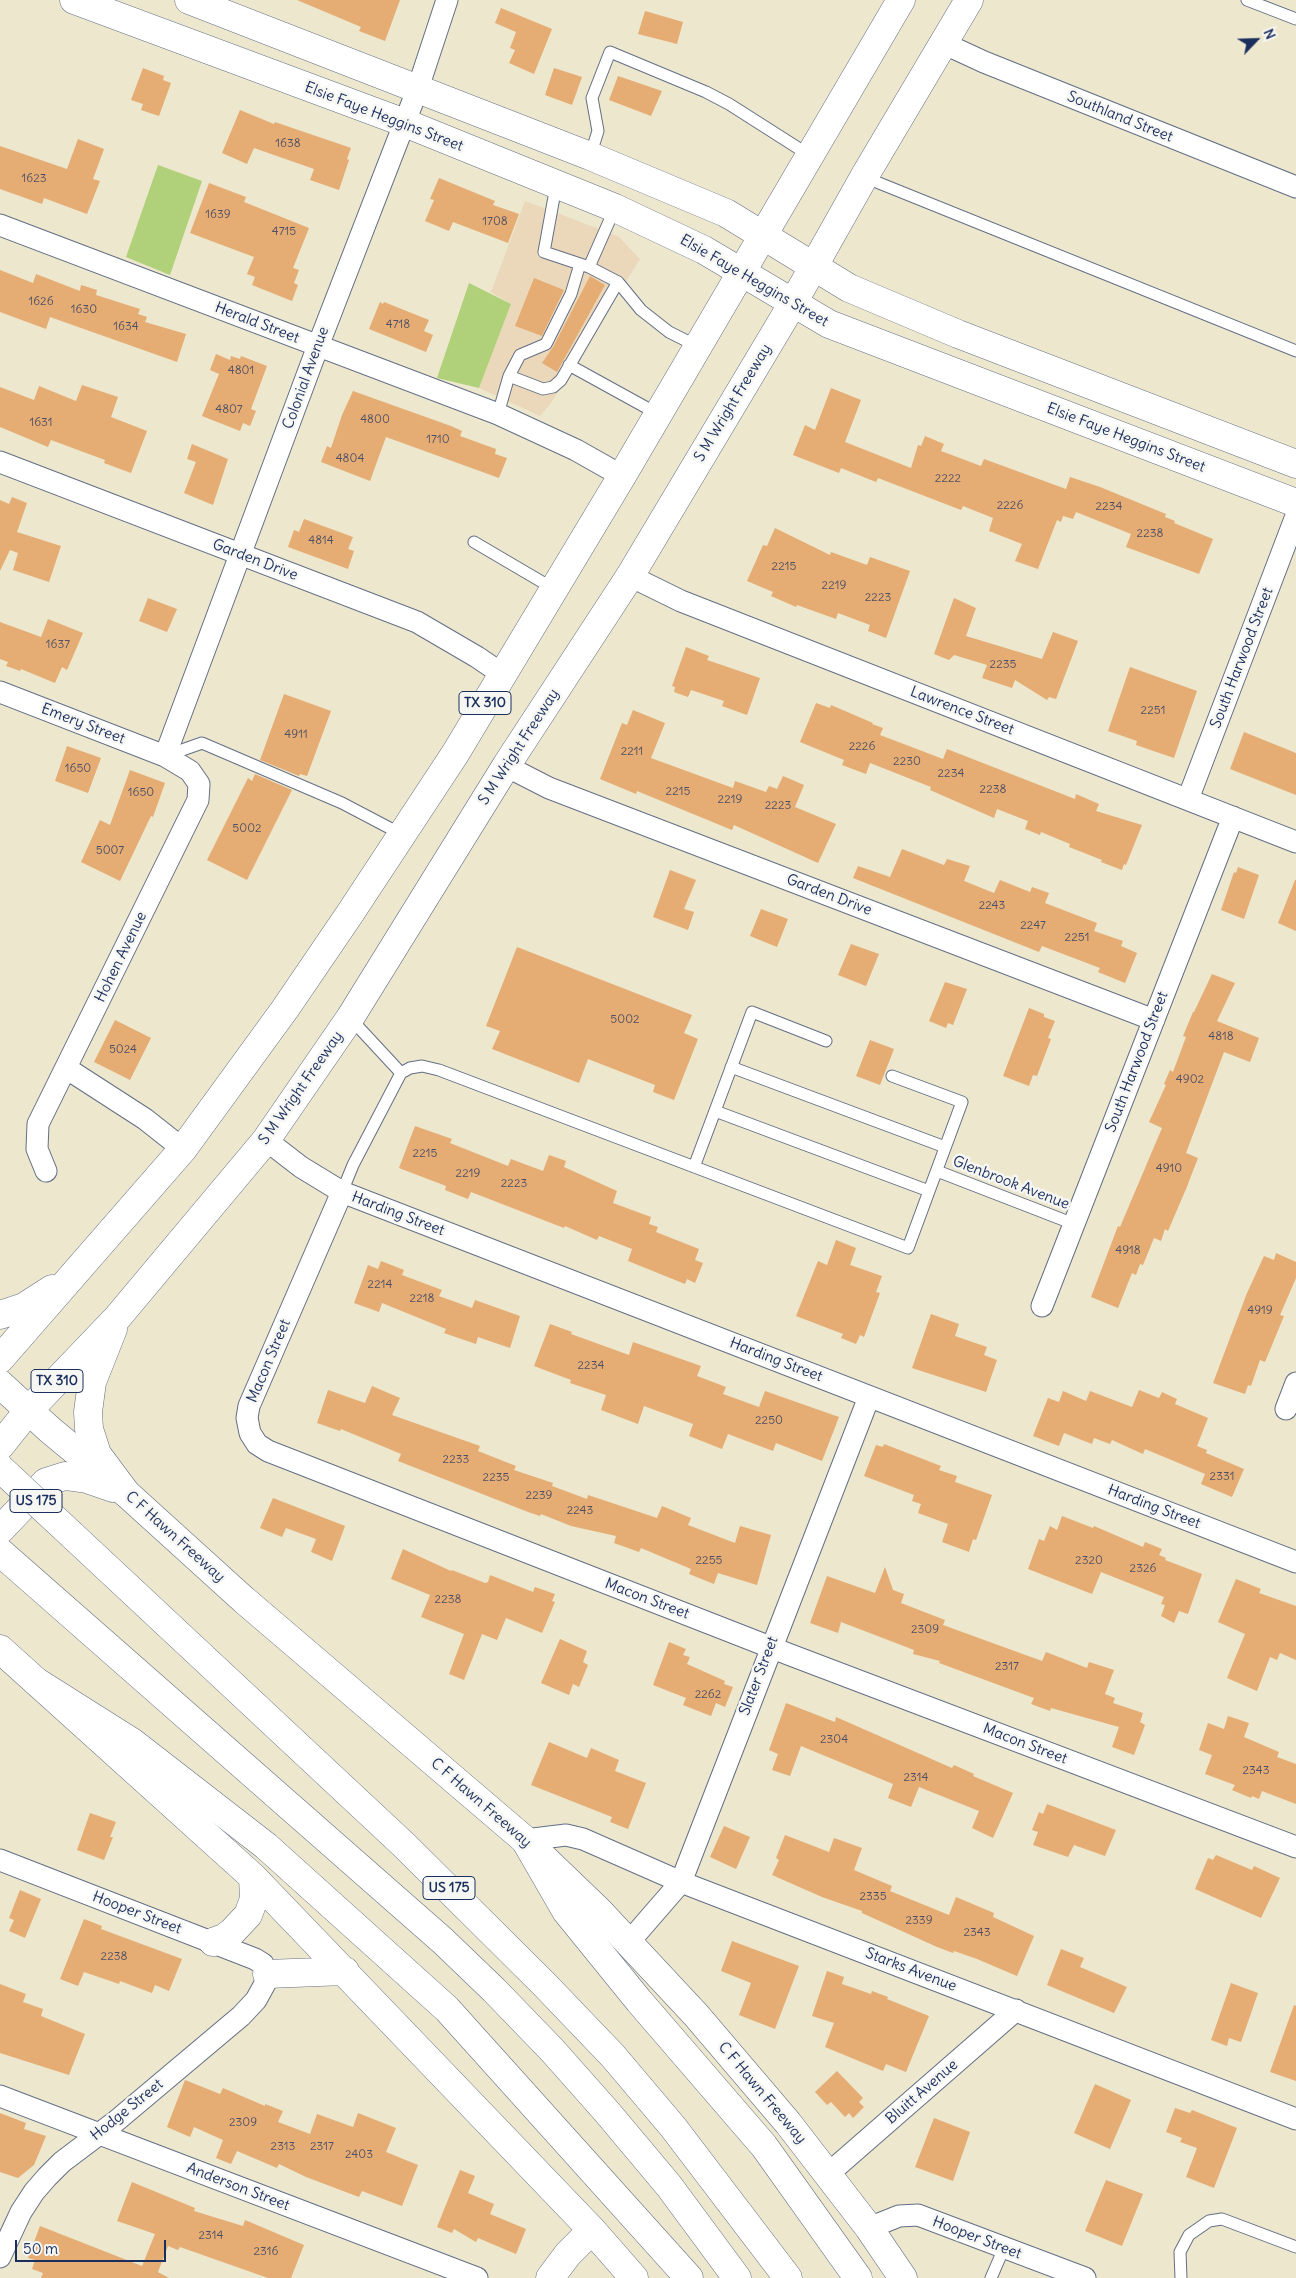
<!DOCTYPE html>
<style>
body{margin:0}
#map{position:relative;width:1296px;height:2278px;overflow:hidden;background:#ece7cd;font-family:Delius,sans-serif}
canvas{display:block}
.north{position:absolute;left:1231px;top:15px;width:50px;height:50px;-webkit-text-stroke:4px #f6f6f2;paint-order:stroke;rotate:66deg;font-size:14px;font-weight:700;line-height:20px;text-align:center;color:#1b2f5e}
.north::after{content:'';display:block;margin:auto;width:18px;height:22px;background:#1b2f5e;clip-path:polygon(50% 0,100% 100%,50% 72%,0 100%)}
.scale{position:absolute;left:15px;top:2240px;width:151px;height:22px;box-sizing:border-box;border:2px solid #1b2f5e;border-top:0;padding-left:6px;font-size:15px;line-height:18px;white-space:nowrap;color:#1b2f5e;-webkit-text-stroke:4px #f6f6f2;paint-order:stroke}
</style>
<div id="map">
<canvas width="1296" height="2278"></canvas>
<div class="north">N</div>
<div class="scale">50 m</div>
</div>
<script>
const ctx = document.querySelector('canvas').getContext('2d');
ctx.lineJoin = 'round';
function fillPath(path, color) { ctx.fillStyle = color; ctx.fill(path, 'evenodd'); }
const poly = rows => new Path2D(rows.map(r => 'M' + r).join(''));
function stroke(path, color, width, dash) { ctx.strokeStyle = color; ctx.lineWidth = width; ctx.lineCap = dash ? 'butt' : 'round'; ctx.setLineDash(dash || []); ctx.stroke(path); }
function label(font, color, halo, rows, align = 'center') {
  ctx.font = font + ' Delius,sans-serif'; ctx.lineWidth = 5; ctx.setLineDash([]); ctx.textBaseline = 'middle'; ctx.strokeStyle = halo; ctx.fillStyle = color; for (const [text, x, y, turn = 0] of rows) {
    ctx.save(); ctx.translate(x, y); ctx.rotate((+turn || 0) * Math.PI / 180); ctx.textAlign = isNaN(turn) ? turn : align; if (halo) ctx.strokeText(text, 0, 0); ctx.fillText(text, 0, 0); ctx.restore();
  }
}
fillPath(poly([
 [525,201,618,236,640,259,551,403,540,416,479,388,511,304,491,292]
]), '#ebd8ba');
fillPath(poly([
 [158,165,202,181,170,275,126,257],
 [469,283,511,304,479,388,437,378]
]), '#b0d179');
fillPath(poly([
 [297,0,400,0,385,41,359,31,361,27],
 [501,8,552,29,534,74,509,63,515,50,510,48,516,32,495,23],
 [645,11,683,22,677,44,638,34],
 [143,68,164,76,163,80,171,83,159,116,141,110,143,104,131,100],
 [554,68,582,77,572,105,545,95],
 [618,76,662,91,651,116,609,100],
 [240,110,274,124,275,122,351,148,347,159,349,160,339,190,310,180,314,169,254,148,247,164,222,153],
 [78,139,104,149,93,179,100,181,87,214,44,198,42,204,0,189,0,146,67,169],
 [439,178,495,201,493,205,519,214,508,243,453,222,449,231,425,221,434,200,430,199],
 [209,183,246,197,244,202,309,228,293,268,299,270,294,283,298,285,292,301,252,285,255,277,247,274,254,257,190,233],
 [0,270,33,283,36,274,80,291,81,285,97,290,96,295,140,309,138,314,147,317,145,322,186,334,177,362,50,317,46,329,0,312],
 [590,276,605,285,557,372,542,363,553,347],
 [534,278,564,290,542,336,515,326],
 [380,302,383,304,384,302,429,320,424,331,433,335,426,352,369,329],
 [216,354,230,360,231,356,240,359,241,356,267,366,251,409,256,411,250,426,243,423,240,431,202,416,219,374,210,370],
 [82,385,118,397,111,417,147,431,131,473,104,463,105,460,51,440,48,447,0,427,0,387,34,400,39,386,76,401],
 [831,388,861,400,845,442,911,468,918,445,921,446,925,436,944,444,941,451,981,466,984,459,1066,489,1070,477,1100,487,1166,514,1165,517,1175,521,1174,523,1213,539,1199,574,1126,547,1131,534,1076,512,1073,519,1063,516,1061,522,1057,520,1038,569,1015,561,1022,544,989,531,993,518,963,506,961,510,878,478,876,482,841,468,839,473,793,455,805,425,815,430],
 [353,391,451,426,462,431,460,436,496,449,495,454,507,458,499,478,386,437,370,481,321,462,327,446,331,448,342,415],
 [192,444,228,459,213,505,184,493,196,462,187,459],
 [12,497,27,503,17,532,61,546,49,582,13,570,18,553,10,550,0,571,0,500,9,504],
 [304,519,353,537,348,549,354,551,348,569,288,547,294,530,299,532],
 [775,528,830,555,831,552,867,565,870,557,910,571,886,638,868,631,870,625,838,613,836,619,797,605,796,607,771,596,773,592,747,581,763,545,767,546],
 [148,598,177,609,167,632,139,621],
 [954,598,976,608,966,636,1042,659,1053,632,1078,641,1056,699,1049,697,1047,700,1015,680,1012,688,982,678,987,665,954,655,949,660,934,654],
 [48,619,83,633,67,670,62,667,55,683,21,669,20,671,6,666,8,662,0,659,0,622,41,637],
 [686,647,709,656,707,660,760,678,747,715,722,706,724,701,691,690,688,697,674,692,675,687,672,686],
 [1130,667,1197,691,1174,758,1136,745,1137,741,1108,731],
 [284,694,331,711,307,776,300,774,299,776,260,760],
 [816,703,830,708,831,705,873,723,872,724,883,728,880,735,943,759,947,749,1075,799,1076,794,1099,804,1096,811,1142,825,1126,865,1124,864,1122,870,1101,862,1102,860,1069,847,1070,844,1041,832,1040,835,1025,829,1028,821,997,809,994,818,930,790,931,787,870,763,866,774,842,765,844,760,800,742],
 [633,710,665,723,651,758,733,788,735,781,766,792,769,786,777,789,783,776,804,785,795,807,836,824,818,863,734,825,732,830,637,791,636,794,600,779,622,723,627,725],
 [1244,732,1296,753,1296,795,1230,769],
 [67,746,101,758,88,793,55,781],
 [130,770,165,783,153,817,151,816,120,881,81,862,100,820,110,825],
 [255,774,292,790,247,880,207,860,248,778,252,781],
 [902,849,944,865,947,859,970,866,964,881,994,893,1000,880,1030,892,1032,887,1049,893,1045,903,1097,923,1094,931,1123,941,1121,946,1137,953,1125,983,1098,972,1100,968,1042,946,1039,952,853,878,858,866,890,877],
 [1238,867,1259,875,1244,919,1221,910,1234,872,1236,873],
 [670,870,696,880,684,909,694,912,688,930,653,917],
 [1295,880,1296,880,1296,931,1278,923],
 [761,909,788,919,777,947,750,936],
 [851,944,879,954,866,986,838,975],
 [517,947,692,1015,684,1033,698,1039,674,1100,653,1092,655,1085,588,1059,579,1083,492,1049,500,1031,486,1026],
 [1212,974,1235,983,1217,1021,1259,1038,1250,1062,1224,1052,1186,1153,1198,1158,1186,1189,1168,1231,1165,1229,1161,1241,1154,1238,1143,1265,1140,1264,1136,1275,1132,1273,1118,1308,1091,1297,1118,1226,1120,1227,1162,1128,1149,1122,1166,1085,1164,1084,1170,1070,1173,1072,1186,1037,1183,1036,1193,1012,1194,1012],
 [945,982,967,989,953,1025,948,1023,946,1028,929,1021],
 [1029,1008,1044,1014,1044,1017,1055,1021,1048,1038,1051,1039,1037,1076,1033,1075,1029,1086,1003,1076],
 [115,1020,151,1038,130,1080,94,1062],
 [870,1040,894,1049,880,1085,856,1076],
 [415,1126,452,1139,450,1143,508,1166,511,1159,543,1171,549,1155,566,1161,564,1167,617,1191,613,1203,651,1217,649,1224,658,1227,656,1232,699,1249,695,1260,703,1263,695,1283,687,1279,685,1284,628,1261,632,1249,599,1236,597,1240,565,1226,564,1228,471,1192,468,1199,445,1190,446,1186,399,1168],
 [836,1240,856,1248,850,1265,882,1276,876,1292,880,1293,864,1337,860,1335,856,1344,841,1338,843,1334,796,1316,818,1261,827,1265],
 [1276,1253,1296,1262,1296,1278,1280,1315,1284,1316,1265,1362,1260,1360,1251,1386,1248,1385,1245,1394,1213,1383,1247,1293,1264,1256,1274,1260],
 [381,1261,404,1270,402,1275,442,1290,439,1296,472,1308,475,1300,520,1316,510,1348,478,1337,476,1344,444,1333,446,1329,382,1303,379,1312,354,1303,368,1265,378,1269],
 [931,1314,959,1324,955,1336,987,1347,984,1355,997,1360,986,1392,912,1368],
 [550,1324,572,1332,571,1334,629,1355,633,1342,701,1366,697,1376,726,1387,723,1394,759,1407,765,1391,839,1417,822,1461,776,1443,773,1451,728,1434,722,1449,689,1436,693,1424,644,1406,638,1424,601,1410,606,1395,570,1383,571,1380,534,1366],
 [372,1386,400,1398,392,1415,480,1446,478,1451,516,1466,514,1470,553,1483,552,1486,587,1499,588,1495,657,1518,662,1506,691,1518,688,1525,735,1543,740,1526,771,1535,757,1585,718,1573,714,1584,689,1574,691,1569,641,1548,639,1552,614,1543,616,1536,571,1526,541,1514,540,1516,528,1512,398,1461,401,1454,394,1451,341,1429,340,1431,317,1423,328,1390,365,1403],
 [1139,1390,1159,1398,1162,1392,1177,1399,1175,1404,1208,1418,1197,1446,1207,1450,1206,1453,1244,1469,1232,1497,1201,1484,1205,1474,1145,1449,1143,1454,1112,1440,1110,1444,1094,1438,1092,1444,1064,1433,1059,1446,1033,1436,1048,1398,1059,1402,1063,1391,1086,1401,1090,1391,1132,1407],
 [884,1444,941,1466,939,1470,957,1476,955,1482,992,1495,976,1540,973,1539,969,1552,942,1542,948,1524,918,1513,921,1504,912,1501,914,1495,864,1476,876,1445,883,1447],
 [273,1498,345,1526,332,1561,311,1552,316,1539,286,1528,282,1537,260,1528],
 [1062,1516,1093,1528,1094,1526,1143,1547,1145,1542,1162,1549,1159,1555,1166,1558,1165,1560,1202,1574,1188,1614,1179,1611,1174,1623,1161,1616,1165,1605,1161,1604,1164,1597,1101,1572,1092,1594,1028,1569,1039,1539,1044,1541,1050,1526,1057,1530],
 [403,1549,451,1571,452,1570,485,1583,488,1582,490,1575,533,1592,535,1587,555,1594,552,1601,555,1602,542,1633,506,1618,497,1640,482,1634,464,1680,449,1674,464,1634,421,1617,430,1595,391,1579],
 [885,1567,893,1590,904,1594,901,1603,945,1620,943,1625,1042,1661,1046,1652,1087,1668,1089,1662,1114,1670,1105,1694,1115,1698,1113,1703,1143,1713,1140,1722,1145,1725,1134,1755,1112,1747,1119,1727,1051,1708,1050,1711,1031,1704,1034,1698,939,1663,940,1661,913,1654,914,1650,841,1622,838,1633,810,1623,827,1576,875,1593],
 [1236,1579,1261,1589,1259,1593,1296,1606,1296,1660,1280,1653,1277,1660,1270,1657,1257,1691,1227,1678,1245,1634,1218,1622],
 [560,1639,587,1651,583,1662,588,1665,579,1687,573,1684,569,1695,541,1683],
 [669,1642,686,1649,683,1655,690,1657,687,1664,725,1681,724,1684,733,1687,725,1707,716,1703,711,1716,683,1705,686,1698,653,1685],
 [786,1703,835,1722,836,1717,952,1768,954,1765,974,1774,973,1776,1013,1793,993,1838,972,1828,979,1811,919,1787,911,1807,888,1798,893,1784,801,1746,790,1776,772,1770,778,1754,769,1750],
 [1228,1716,1249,1723,1244,1737,1279,1752,1277,1757,1296,1764,1296,1804,1262,1791,1259,1799,1252,1796,1251,1798,1232,1790,1235,1785,1205,1774,1212,1755,1199,1750,1208,1723,1224,1729],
 [549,1742,587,1758,591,1748,619,1760,615,1771,646,1783,628,1829,610,1822,612,1817,531,1785],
 [1047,1804,1116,1830,1105,1856,1074,1845,1068,1857,1033,1845,1038,1832,1032,1830,1039,1812,1043,1814],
 [90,1813,116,1822,110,1837,113,1837,104,1860,77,1850],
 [724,1826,750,1837,736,1869,710,1857],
 [785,1835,829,1852,834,1838,862,1848,854,1870,892,1886,890,1891,949,1915,956,1897,994,1913,993,1917,1034,1936,1017,1976,977,1959,954,1951,953,1953,937,1947,862,1913,862,1911,822,1897,772,1875,779,1860,776,1858],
 [1216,1855,1252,1870,1254,1866,1280,1878,1261,1918,1195,1889,1208,1858,1213,1860],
 [20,1890,41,1899,25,1938,9,1931,14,1920,9,1918],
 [84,1919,102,1926,101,1929,182,1959,169,1991,155,1985,152,1993,120,1981,119,1984,84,1972,78,1986,60,1979],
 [732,1941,799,1966,775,2029,739,2015,751,1983,721,1971],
 [1061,1949,1084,1958,1080,1967,1127,1987,1114,2013,1047,1985],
 [827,1971,844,1977,842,1984,871,1994,872,1991,888,1997,887,1999,929,2016,906,2072,886,2064,883,2071,825,2047,834,2023,812,2016],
 [1231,1983,1258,1993,1241,2042,1229,2038,1227,2046,1211,2040],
 [0,1984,26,1994,23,2002,43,2009,41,2016,85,2034,69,2075,0,2053],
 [1294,2005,1296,2006,1296,2081,1270,2072],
 [837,2071,863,2098,859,2102,864,2107,853,2118,849,2113,845,2117,831,2102,827,2105,815,2092],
 [185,2080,220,2094,223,2088,265,2106,265,2104,283,2111,278,2122,310,2134,317,2114,353,2127,358,2113,396,2128,386,2152,418,2165,402,2206,362,2191,359,2197,306,2177,279,2164,277,2168,237,2151,231,2164,216,2158,223,2140,194,2127,190,2137,167,2127],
 [1095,2084,1131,2100,1110,2149,1074,2133],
 [1175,2108,1190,2113,1192,2110,1237,2128,1214,2188,1186,2177,1197,2148,1180,2142,1182,2138,1166,2132],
 [0,2113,26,2123,24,2129,46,2136,34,2165,18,2178,0,2172],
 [934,2118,970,2132,953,2181,915,2167],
 [460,2170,475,2176,468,2193,494,2204,490,2214,526,2229,516,2254,478,2238,476,2242,454,2229,452,2233,437,2227],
 [1106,2180,1143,2194,1122,2246,1085,2231],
 [132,2182,195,2208,194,2211,243,2226,245,2220,304,2245,291,2278,268,2278,180,2247,178,2250,168,2246,158,2272,169,2278,41,2278,43,2273,32,2269,35,2260,28,2258,40,2226,142,2266,155,2234,117,2221]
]), '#e5ad74');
const service = poly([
 [1247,0,1296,19],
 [590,156,598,131,592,98,610,52,706,92,729,104,809,155],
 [864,177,1296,351],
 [556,186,544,252,589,267,618,282],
 [589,267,615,208],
 [569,365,658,414],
 [509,376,543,389,553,387,561,380,618,282,641,310,669,332,697,346],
 [498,414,509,376,520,355,546,344,571,294,580,264],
 [474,542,554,589],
 [165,756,202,743,342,803,401,834],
 [350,1018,401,1073],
 [731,1067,945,1147],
 [715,1111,929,1191],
 [694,1167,752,1012,826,1041],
 [937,1171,1074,1224],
 [342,1192,353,1165,401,1073,410,1068,422,1066,439,1070,908,1248,962,1102,892,1076],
 [991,2278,1004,2248],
 [1181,2278,1180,2252,1189,2235,1209,2221,1222,2219,1296,2247]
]);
const minor = poly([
 [945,44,984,62,1296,187],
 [0,225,498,414,576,450,622,476],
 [0,462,417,622,477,657,502,674],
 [630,576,681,601,1296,842],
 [0,692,165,756,190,771,199,784,198,800,38,1124,37,1149,46,1171],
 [165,756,318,346,418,88,447,0],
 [506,766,549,788,1154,1020],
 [1188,799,1296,516],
 [66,1068,145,1119,183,1149],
 [266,1140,301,1167,342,1192,1296,1562],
 [342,1192,249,1406,247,1418,250,1433,257,1444,268,1451,788,1654,1296,1847],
 [1042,1306,1233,817],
 [1286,1409,1296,1383],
 [525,1840,566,1835,583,1839,681,1882,1296,2119],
 [0,1860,255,1959,263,1964,267,1980,256,2000,241,2016,115,2122,62,2162,47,2177,34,2192,21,2212,0,2257],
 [629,1942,681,1882,869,1397],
 [0,2096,477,2278],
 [828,2174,1016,2010],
 [869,2228,899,2216,918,2215,1085,2278]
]);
const secondary = poly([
 [74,0,405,123,615,208,704,250,829,324,1296,503],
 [189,0,590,156,726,213,849,288,958,334,1296,464],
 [0,1384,49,1429,126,1493,244,1600,525,1840,598,1910,696,2015,788,2123,869,2228,903,2278],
 [0,1530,46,1482,65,1476,87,1479,113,1488],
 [0,1649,253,1877,592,2230,634,2278],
 [213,1942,224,1938,232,1932,248,1915,254,1899,253,1877],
 [267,1974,345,1971],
 [550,2278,568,2254,592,2230]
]);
const primary = poly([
 [0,1315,24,1307,52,1289],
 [113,1329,92,1382,88,1412,89,1429,97,1454,126,1493],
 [0,1359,183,1149,285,1009,349,915,455,754,622,476,901,0],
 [0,1446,28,1411,117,1318,266,1140,350,1018,506,766,630,576,793,303,864,177,969,0]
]);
const motorway = poly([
 [72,1535,404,1845,544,1984,613,2056,673,2127,788,2278],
 [0,1552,443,1941,494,1990,552,2050,607,2112,669,2186,737,2278],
 [37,1682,132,1742,266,1846,447,2009,689,2278],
 [525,1840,566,1911,639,2001,764,2146,858,2278]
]);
stroke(service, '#646f85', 13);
stroke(minor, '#646f85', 23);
stroke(secondary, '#646f85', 29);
stroke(primary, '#646f85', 29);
stroke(motorway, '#646f85', 29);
stroke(service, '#fff', 11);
stroke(minor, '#fff', 21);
stroke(secondary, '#fff', 28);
stroke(primary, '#fff', 28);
stroke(motorway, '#fff', 28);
const motorwayBridge = poly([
 [0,1468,72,1535]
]);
stroke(motorwayBridge, '#646f85', 29, []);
stroke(motorwayBridge, '#fff', 28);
label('12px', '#4e4e64', null, [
 ["1638",288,144],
 ["1623",34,179],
 ["1639",218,215],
 ["1708",495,222],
 ["4715",284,232],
 ["1626",41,302],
 ["1630",84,310],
 ["4718",398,325],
 ["1634",126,327],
 ["4801",241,371],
 ["4807",229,410],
 ["4800",375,420],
 ["1631",41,423],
 ["1710",438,440],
 ["4804",350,459],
 ["2222",948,479],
 ["2226",1010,506],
 ["2234",1109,507],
 ["2238",1150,534],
 ["4814",321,541],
 ["2215",784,567],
 ["2219",834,586],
 ["2223",878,598],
 ["1637",58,645],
 ["2235",1003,665],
 ["2251",1153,711],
 ["4911",296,735],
 ["2226",862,747],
 ["2211",632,752],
 ["2230",907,762],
 ["1650",78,769],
 ["2234",951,774],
 ["2238",993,790],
 ["2215",678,792],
 ["1650",141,793],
 ["2219",730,800],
 ["2223",778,806],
 ["5002",247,829],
 ["5007",110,851],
 ["2243",992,906],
 ["2247",1033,926],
 ["2251",1077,938],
 ["5002",625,1020],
 ["4818",1221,1037],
 ["5024",123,1050],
 ["4902",1190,1080],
 ["2215",425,1154],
 ["4910",1169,1169],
 ["2219",468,1174],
 ["2223",514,1184],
 ["4918",1128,1251],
 ["2214",380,1285],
 ["2218",422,1299],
 ["4919",1260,1311],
 ["2234",591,1366],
 ["2250",769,1421],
 ["2233",456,1460],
 ["2331",1222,1477],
 ["2235",496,1478],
 ["2239",539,1496],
 ["2243",580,1511],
 ["2255",709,1561],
 ["2320",1089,1561],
 ["2326",1143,1569],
 ["2238",448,1600],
 ["2309",925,1630],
 ["2317",1007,1667],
 ["2262",708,1695],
 ["2304",834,1740],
 ["2343",1256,1771],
 ["2314",916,1778],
 ["2335",873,1897],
 ["2339",919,1921],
 ["2343",977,1933],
 ["2238",114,1957],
 ["2309",243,2123],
 ["2313",283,2147],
 ["2317",322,2147],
 ["2403",359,2155],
 ["2314",211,2236],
 ["2316",266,2252]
]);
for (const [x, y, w] of [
 [485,703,52],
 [57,1381,52],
 [36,1501,52],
 [449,1888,52]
]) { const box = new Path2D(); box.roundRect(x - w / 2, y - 11.5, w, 23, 4); ctx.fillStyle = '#f6f6f2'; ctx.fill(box); stroke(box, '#1b2f5e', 1); }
label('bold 14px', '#1b2f5e', null, [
 ["TX 310",485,703],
 ["TX 310",57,1381],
 ["US 175",36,1501],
 ["US 175",449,1888]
]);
label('15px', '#1b2f5e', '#f6f6f2', [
 ["Elsie Faye Heggins Street",384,117,21],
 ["Southland Street",1120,117,22],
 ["Elsie Faye Heggins Street",754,281,30],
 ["Herald Street",257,323,21],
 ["Colonial Avenue",306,378,-70],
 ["S M Wright Freeway",733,403,-59],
 ["Elsie Faye Heggins Street",1126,438,21],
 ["Garden Drive",255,560,21],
 ["South Harwood Street",1242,658,-69],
 ["Lawrence Street",962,711,21],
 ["Emery Street",83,724,21],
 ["S M Wright Freeway",519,747,-57],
 ["Garden Drive",829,895,21],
 ["Hohen Avenue",121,957,-64],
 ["South Harwood Street",1137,1062,-69],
 ["S M Wright Freeway",301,1088,-55],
 ["Glenbrook Avenue",1011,1183,21],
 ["Harding Street",398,1214,21],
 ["Harding Street",776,1360,21],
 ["Macon Street",269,1361,-67],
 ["Harding Street",1154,1507,21],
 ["C F Hawn Freeway",175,1537,42],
 ["Macon Street",647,1599,21],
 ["Slater Street",759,1676,-69],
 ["Macon Street",1025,1744,21],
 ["C F Hawn Freeway",481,1803,41],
 ["Hooper Street",137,1913,21],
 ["Starks Avenue",911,1970,21],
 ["Bluitt Avenue",922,2092,-41],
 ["C F Hawn Freeway",762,2093,50],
 ["Hodge Street",127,2110,-39],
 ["Anderson Street",238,2187,21],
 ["Hooper Street",977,2238,21]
]);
</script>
